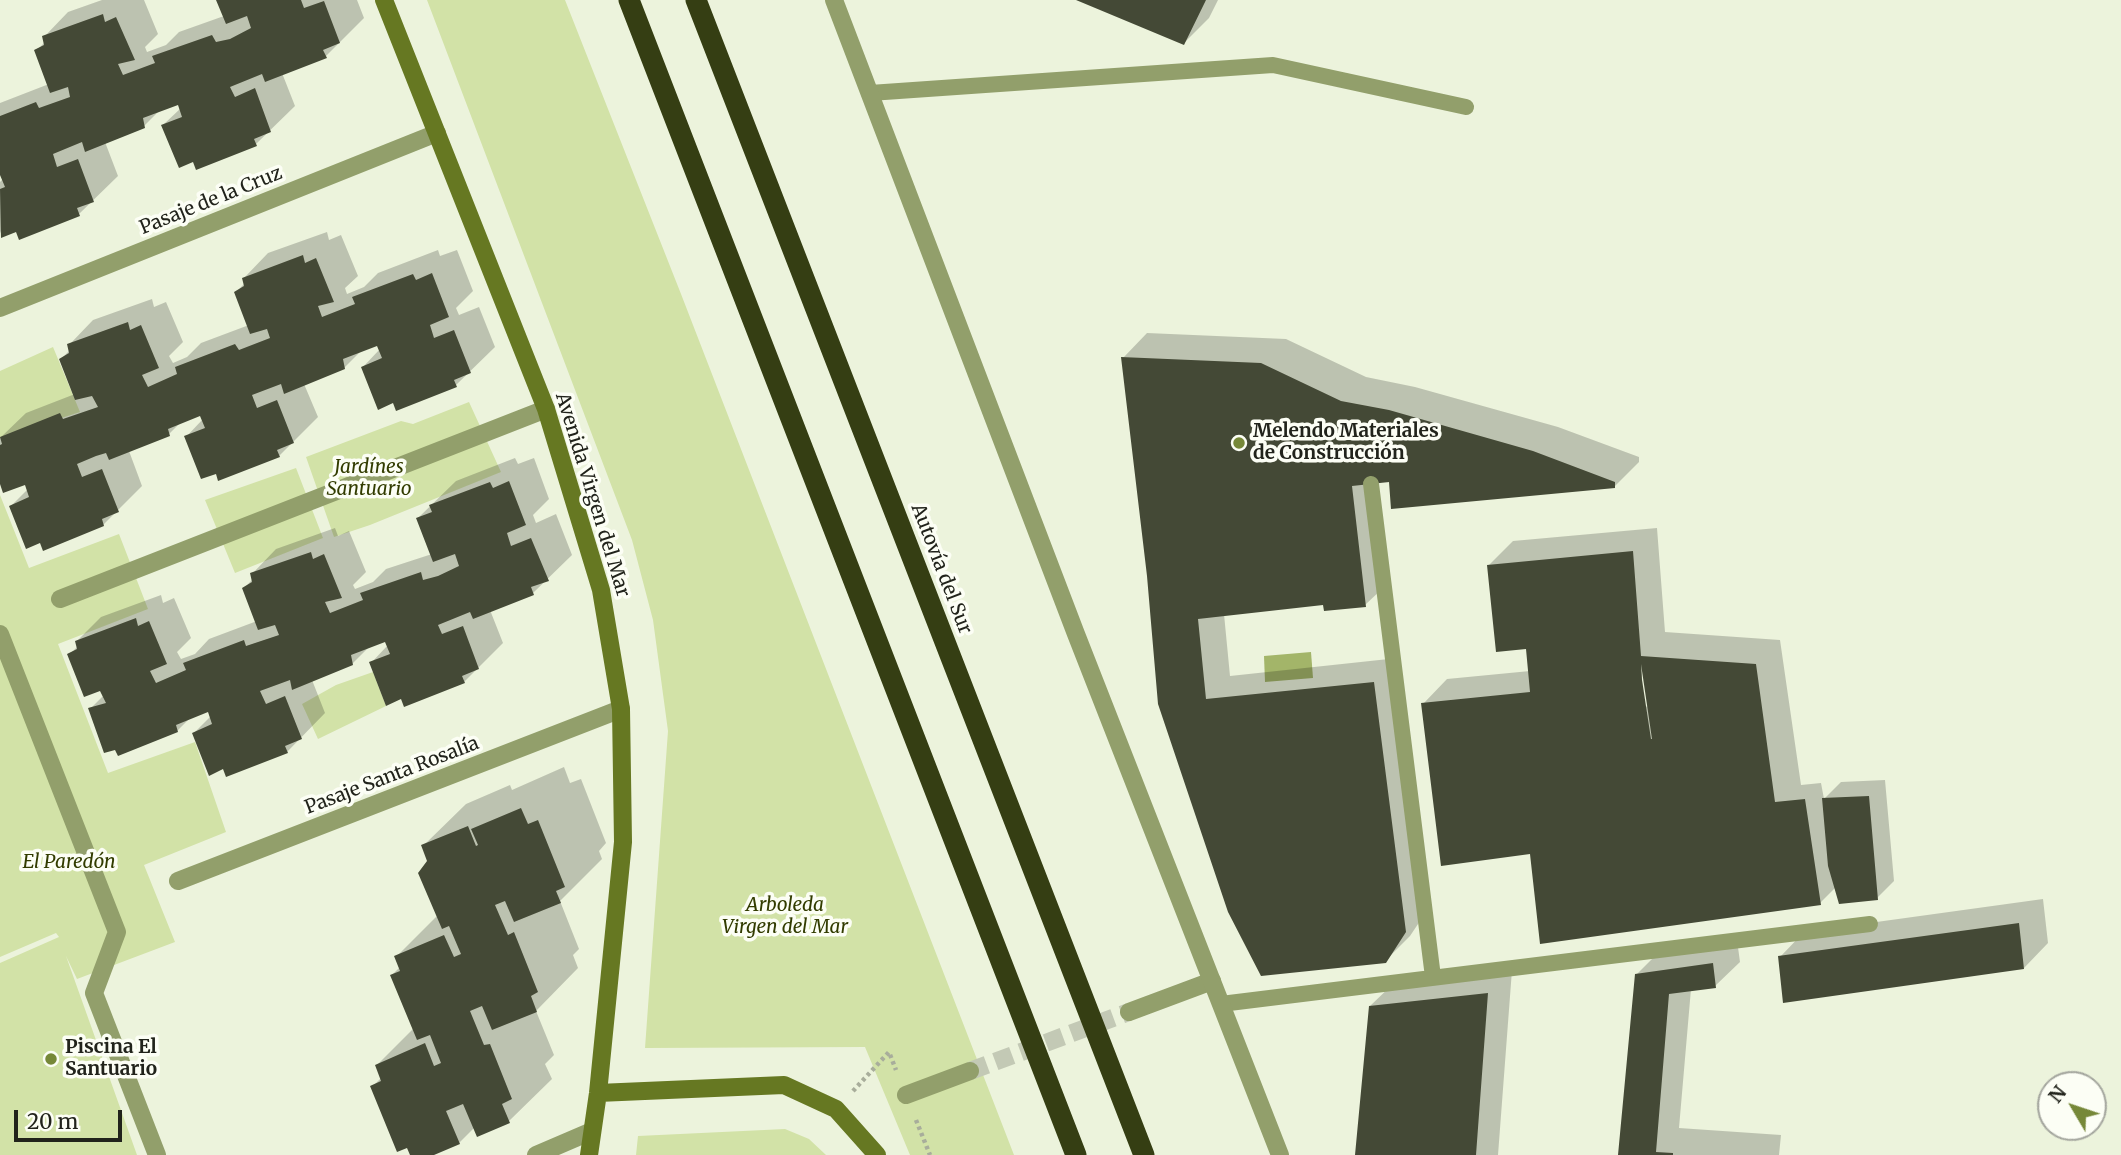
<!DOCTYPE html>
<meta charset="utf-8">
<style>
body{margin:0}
#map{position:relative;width:2121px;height:1155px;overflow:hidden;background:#ecf3dc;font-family:Merriweather,serif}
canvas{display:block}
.north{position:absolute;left:2037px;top:1071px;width:70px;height:70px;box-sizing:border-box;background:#fcfef5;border:2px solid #a4a69e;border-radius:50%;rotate:309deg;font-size:19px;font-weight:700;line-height:28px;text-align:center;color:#21231b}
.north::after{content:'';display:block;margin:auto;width:24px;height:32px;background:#768838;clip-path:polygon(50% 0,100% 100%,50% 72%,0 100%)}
.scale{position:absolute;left:14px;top:1110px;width:108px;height:32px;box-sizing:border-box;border:4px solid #21231b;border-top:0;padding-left:9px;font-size:21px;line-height:24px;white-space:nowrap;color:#21231b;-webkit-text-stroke:5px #fcfef5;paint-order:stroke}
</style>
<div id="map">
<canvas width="2121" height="1155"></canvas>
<div class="north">N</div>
<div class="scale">20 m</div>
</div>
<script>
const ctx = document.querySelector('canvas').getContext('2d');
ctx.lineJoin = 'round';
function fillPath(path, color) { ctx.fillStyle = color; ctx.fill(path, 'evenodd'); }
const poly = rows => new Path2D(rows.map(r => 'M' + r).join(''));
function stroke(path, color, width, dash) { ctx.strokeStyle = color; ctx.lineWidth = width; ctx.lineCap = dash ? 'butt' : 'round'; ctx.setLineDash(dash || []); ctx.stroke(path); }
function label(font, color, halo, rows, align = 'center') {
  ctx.font = font + ' Merriweather,serif'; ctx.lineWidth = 7; ctx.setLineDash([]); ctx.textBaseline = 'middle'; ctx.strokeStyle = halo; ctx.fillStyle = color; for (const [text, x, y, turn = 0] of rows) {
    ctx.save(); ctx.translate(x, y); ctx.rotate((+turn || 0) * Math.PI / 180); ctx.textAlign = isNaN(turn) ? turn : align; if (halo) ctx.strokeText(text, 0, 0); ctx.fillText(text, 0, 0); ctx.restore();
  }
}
fillPath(poly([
 [427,0,565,0,681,294,1014,1155,910,1155,865,1047,645,1048,668,731,653,620,632,540],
 [53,347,80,412,0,438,0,371],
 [469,402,501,472,370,525,334,537,306,457,401,421,413,424],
 [296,468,323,538,235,573,205,500],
 [0,495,29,568,119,534,148,609,58,644,108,773,195,742,226,832,144,865,175,942,77,979,66,956,137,1155,0,1155,0,963,59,937,56,933,0,957],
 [373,672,386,706,318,739,302,704,336,685],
 [785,1129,809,1139,826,1155,636,1155,638,1136]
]), '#d2e2a7');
fillPath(poly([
 [1311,652,1313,678,1265,682,1264,656]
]), '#a3b569');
fillPath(poly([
 [102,0,144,0,158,34,145,47,147,52,166,45,179,32,224,16,218,0,357,0,364,18,326,56,282,73,295,106,256,144,197,168,194,160,163,125,181,108,179,102,161,109,144,126,105,142,118,176,79,214,2,236,0,231,0,182,4,178,0,173,0,103,49,84,36,51,45,42,44,37,68,12],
 [1081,0,1218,0,1209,18,1184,43],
 [327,232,329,240,341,235,358,276,345,288,347,294,364,287,378,273,438,250,440,256,457,250,473,291,456,308,459,315,479,307,495,347,456,385,394,401,363,367,380,349,378,344,361,351,344,368,304,384,318,417,279,456,217,471,186,437,203,419,201,413,182,421,169,434,129,451,142,486,103,525,41,540,11,506,28,489,26,483,0,479,0,438,26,413,75,394,61,359,70,350,69,345,93,320,152,299,154,307,166,302,183,342,169,356,173,363,187,357,201,343,249,325,236,292,245,283,244,278,268,253],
 [1147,333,1286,339,1366,377,1415,387,1558,427,1639,457,1639,462,1615,486,1378,482,1382,589,1365,605,1325,600,1224,614,1230,676,1398,658,1430,906,1410,936,1385,961,1262,974,1149,575,1123,358],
 [515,458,518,464,534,458,549,499,533,515,536,523,556,514,572,555,533,593,490,610,503,643,464,682,402,697,371,663,388,645,386,640,370,646,352,664,312,680,325,713,287,752,224,767,194,733,211,716,209,710,190,718,177,731,90,709,104,695,69,655,78,646,77,641,101,617,161,595,163,603,174,598,191,638,177,652,181,659,195,654,209,639,257,621,244,588,253,579,252,574,276,549,335,528,338,536,349,531,366,572,353,585,355,589,373,582,386,569,432,554,418,518,456,481],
 [1657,528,1665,632,1780,640,1801,785,1821,783,1824,799,1841,782,1885,780,1894,881,1877,898,1836,887,1820,903,1531,852,1423,704,1447,679,1530,671,1528,647,1489,565,1513,541],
 [1644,664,1649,706,1644,707,1641,665],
 [564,767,570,783,581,779,606,843,599,851,602,859,560,901,579,949,573,955,578,968,536,1011,554,1055,545,1064,552,1079,509,1121,478,1134,475,1127,459,1143,429,1155,412,1155,372,1087,382,1077,377,1065,414,1028,392,975,400,967,396,957,438,915,429,861,423,846,466,804,510,785,512,790],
 [2043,899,2048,943,2024,968,1780,957,1804,932],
 [1737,940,1740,962,1715,986,1691,989,1679,1128,1781,1135,1779,1155,1619,1155,1636,975,1661,950],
 [1512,970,1498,1155,1357,1155,1370,1006,1395,982]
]), '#0003');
fillPath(poly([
 [216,0,301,0,304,8,324,1,340,43,323,50,327,58,265,82,262,74,230,87,235,97,255,88,271,132,254,139,257,146,196,170,193,162,179,168,161,125,182,117,178,105,143,118,145,128,85,152,82,142,53,154,57,167,78,159,94,202,77,208,80,216,19,240,16,232,1,238,0,189,5,187,0,175,0,116,36,102,39,108,70,97,68,87,50,93,34,50,44,45,42,36,103,14,105,22,116,17,135,60,118,64,123,75,155,63,152,56,212,35,216,42,230,39,251,28,247,16,226,24],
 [1076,0,1206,0,1184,45],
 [303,255,305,263,316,258,334,302,318,306,322,317,355,304,352,297,413,274,416,280,432,273,449,317,430,325,434,338,454,330,471,373,454,380,457,387,396,411,393,403,378,410,361,367,382,358,377,346,343,359,345,369,284,394,281,384,252,395,257,408,277,400,294,443,277,450,280,457,218,481,216,474,201,479,184,436,205,428,200,416,168,429,170,436,109,460,106,453,96,456,77,464,82,477,102,469,119,512,102,519,104,526,43,551,40,543,26,549,9,506,29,497,25,485,3,493,0,484,0,445,2,444,0,437,60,413,63,419,98,407,92,396,75,400,59,359,69,353,67,344,128,322,130,330,141,325,159,368,142,375,148,387,177,374,175,367,235,344,239,350,270,338,267,329,250,334,234,292,244,286,242,278],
 [1121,357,1261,363,1341,401,1389,410,1533,451,1615,482,1615,488,1391,509,1389,482,1352,486,1366,607,1324,611,1323,605,1198,619,1206,699,1374,682,1406,932,1386,963,1261,976,1228,912,1158,704,1147,576],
 [509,481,526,525,507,533,511,546,531,538,549,581,531,587,534,595,473,619,470,612,438,625,442,634,463,626,479,669,462,676,465,683,404,707,401,699,386,706,369,662,390,654,385,642,351,655,353,665,292,690,290,680,260,691,266,704,285,696,302,739,285,746,288,753,226,777,223,769,209,776,192,733,212,724,208,712,176,725,178,732,118,756,115,750,104,753,88,708,106,703,100,691,84,697,67,654,77,649,75,641,136,618,138,626,149,621,167,664,150,671,156,683,186,670,183,663,244,640,246,646,279,635,275,625,258,630,242,588,252,582,250,573,311,552,313,559,324,554,342,598,325,602,330,613,363,600,360,593,421,572,423,580,438,576,459,566,455,554,433,562,416,518,432,512,429,505,490,482,493,488],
 [1633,551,1641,656,1756,664,1775,802,1805,799,1821,905,1540,944,1530,854,1441,866,1421,703,1530,692,1526,649,1496,652,1487,565],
 [1641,664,1652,739,1651,739,1642,680],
 [1869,796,1878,900,1839,904,1828,866,1822,798],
 [521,808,528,824,538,820,565,887,556,891,561,903,514,922,505,901,495,905,508,935,514,932,538,992,531,996,537,1012,492,1030,482,1006,470,1011,484,1045,490,1044,512,1099,502,1104,510,1123,477,1137,463,1104,446,1111,460,1144,434,1155,410,1155,407,1148,397,1152,370,1086,381,1081,375,1065,425,1043,434,1066,441,1063,430,1035,417,1040,390,975,400,971,394,956,444,935,454,957,461,954,449,926,442,929,418,873,427,861,421,845,468,826,476,846,478,845,471,829],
 [2019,923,2024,969,1783,1003,1778,956],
 [1713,963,1716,988,1669,994,1656,1152,1673,1153,1673,1155,1618,1155,1635,974],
 [1488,993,1476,1155,1355,1155,1369,1006]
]), '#444936');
stroke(poly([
 [970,1071,1129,1012]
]), '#c3c9b5', 18, [18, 9]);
stroke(poly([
 [853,1091,889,1052,896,1070],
 [916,1120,930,1155]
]), '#a8ad9b', 4.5, [3.5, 3.5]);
stroke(poly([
 [870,93,1273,65,1466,107],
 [1371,484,1433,977],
 [1221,1004,1870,924]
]), '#929f6b', 16);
stroke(poly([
 [60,599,546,409],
 [0,634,117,932,94,993,157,1155],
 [1129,1012,1212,981],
 [906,1095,970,1071],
 [536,1155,592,1131]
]), '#929f6b', 18);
stroke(poly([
 [0,308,437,133],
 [178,881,621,709]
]), '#929f6b', 18);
stroke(poly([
 [834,0,1076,634,1280,1155]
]), '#929f6b', 18);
stroke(poly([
 [384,0,546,409,601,590,621,709,623,842,598,1093,589,1155],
 [598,1093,784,1085,836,1109,877,1155]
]), '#667822', 18);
stroke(poly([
 [629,0,1076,1155],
 [696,0,1144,1155]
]), '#353e13', 21);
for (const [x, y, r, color] of [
 [1239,443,7,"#768838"],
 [51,1059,7,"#768838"]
]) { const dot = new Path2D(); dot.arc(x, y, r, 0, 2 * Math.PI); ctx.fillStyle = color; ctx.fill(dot); stroke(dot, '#fcfef5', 2.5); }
label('19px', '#21231b', '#fcfef5', [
 ["Pasaje de la Cruz",211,201,-22],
 ["Avenida Virgen del Mar",592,495,73],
 ["Autovía del Sur",941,569,69],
 ["Pasaje Santa Rosalía",392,776,-21]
]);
label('bold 19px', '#21231b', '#fcfef5', [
 ["Melendo Materiales",1253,432],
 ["de Construcción",1253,454],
 ["Piscina El",65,1048],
 ["Santuario",65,1070]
], 'left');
label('italic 19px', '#323c00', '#fcfef5', [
 ["Jardínes",369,468],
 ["Santuario",369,490],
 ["El Paredón",69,863],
 ["Arboleda",785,906],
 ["Virgen del Mar",785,928]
]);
</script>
